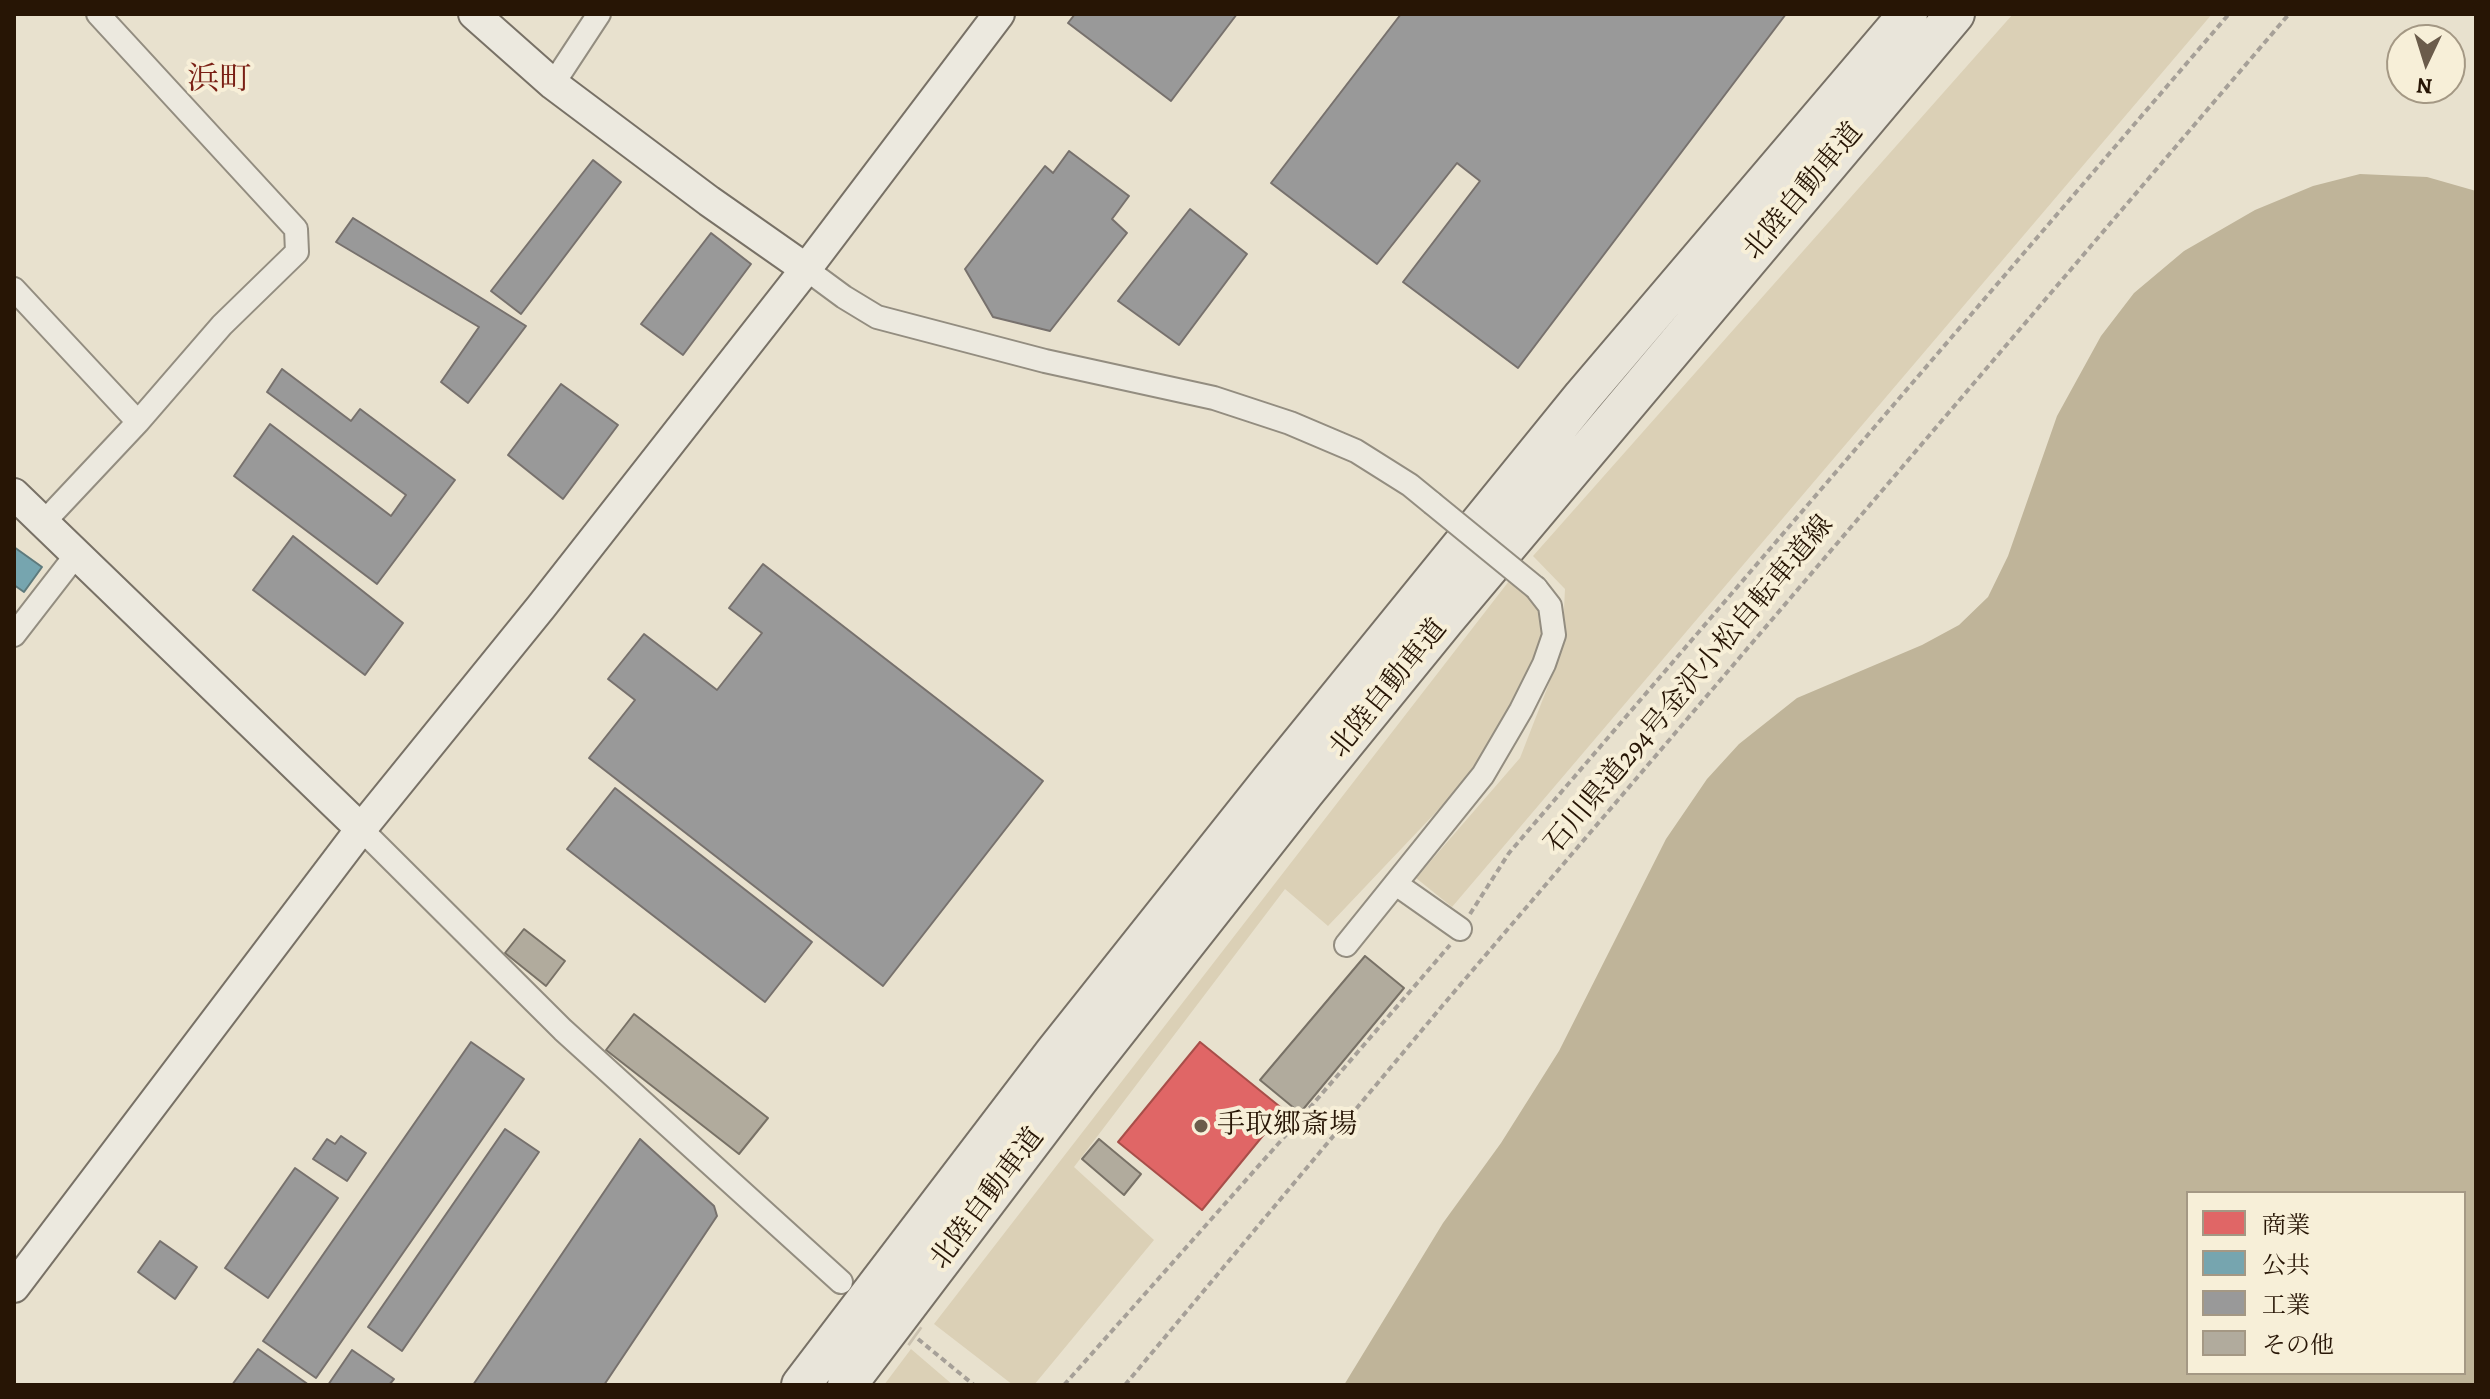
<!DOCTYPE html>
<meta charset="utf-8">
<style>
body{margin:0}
#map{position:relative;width:2490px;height:1399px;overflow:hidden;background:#e8e1ce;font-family:Alegreya,"Noto Serif JP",serif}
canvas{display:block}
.frame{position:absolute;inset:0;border:16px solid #271505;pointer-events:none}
.legend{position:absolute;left:2186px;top:1191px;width:280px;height:184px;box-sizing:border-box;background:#f7efd8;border:2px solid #a49884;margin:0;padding:10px 14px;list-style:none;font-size:24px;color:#271505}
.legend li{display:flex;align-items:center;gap:16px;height:40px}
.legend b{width:40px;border:2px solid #a49884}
.north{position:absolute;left:2386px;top:24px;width:80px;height:80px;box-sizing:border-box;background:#f7efd8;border:2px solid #a49884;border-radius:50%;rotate:184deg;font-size:22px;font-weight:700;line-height:32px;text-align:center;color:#271505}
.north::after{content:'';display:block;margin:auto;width:28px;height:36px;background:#6b5c4b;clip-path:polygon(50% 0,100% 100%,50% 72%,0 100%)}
</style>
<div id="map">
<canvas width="2490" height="1399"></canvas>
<div class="frame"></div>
<ul class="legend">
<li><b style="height:22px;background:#e06666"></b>商業</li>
<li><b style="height:22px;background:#76a5af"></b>公共</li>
<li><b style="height:22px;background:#999"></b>工業</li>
<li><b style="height:22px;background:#b1ab9d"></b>その他</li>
</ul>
<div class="north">N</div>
</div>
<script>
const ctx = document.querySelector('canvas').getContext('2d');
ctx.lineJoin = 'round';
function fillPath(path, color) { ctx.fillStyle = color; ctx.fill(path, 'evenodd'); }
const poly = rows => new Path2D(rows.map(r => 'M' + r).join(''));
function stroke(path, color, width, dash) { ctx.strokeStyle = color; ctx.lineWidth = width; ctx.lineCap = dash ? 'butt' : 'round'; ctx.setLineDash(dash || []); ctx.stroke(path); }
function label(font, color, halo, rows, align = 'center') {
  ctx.font = font + ' Alegreya,"Noto Serif JP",serif'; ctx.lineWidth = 8; ctx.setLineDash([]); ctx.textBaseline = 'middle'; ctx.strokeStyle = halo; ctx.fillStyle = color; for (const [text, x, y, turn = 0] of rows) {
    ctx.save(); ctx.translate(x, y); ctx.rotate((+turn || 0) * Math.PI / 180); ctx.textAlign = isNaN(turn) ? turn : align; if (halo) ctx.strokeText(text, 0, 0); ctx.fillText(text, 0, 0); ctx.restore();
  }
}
fillPath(poly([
 [2013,14,2212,14,1452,907,1416,878,1520,758,1562,650,1565,589,1533,556],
 [1509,581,1531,598,1543,621,1539,651,1477,769,1328,926,1285,889,1074,1167,1154,1240,1034,1385,1013,1385,934,1324],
 [911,1349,953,1385,884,1385]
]), '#dbd0b6');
fillPath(poly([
 [2360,174,2427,177,2476,191,2476,1385,1344,1385,1443,1223,1501,1143,1559,1051,1666,839,1707,779,1739,744,1797,698,1922,645,1959,625,1988,597,2008,556,2057,416,2101,336,2134,293,2184,251,2255,210,2313,186],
 [2188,1193,2464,1193,2464,1373,2188,1373]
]), '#bfb499');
const shops = poly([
 [1200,1042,1284,1110,1202,1210,1118,1142,1200,1042]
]);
fillPath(shops, '#e06666');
stroke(shops, '#a84e49', 2);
const public = poly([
 [14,547,42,567,24,592,14,585,14,547]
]);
fillPath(public, '#76a5af');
stroke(public, '#5e7a7c', 2);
const industry = poly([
 [1075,14,1237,14,1171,101,1068,23,1075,14],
 [1401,14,1786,14,1518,368,1403,282,1480,181,1457,163,1377,264,1271,183,1401,14],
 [1069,151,1129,196,1112,219,1127,233,1050,331,993,317,965,269,1045,166,1053,173,1069,151],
 [593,160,621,182,521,314,491,291,593,160],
 [1190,209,1247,254,1179,345,1118,301,1190,209],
 [353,218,526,326,468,403,441,382,479,327,336,242,353,218],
 [711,233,751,264,683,355,641,324,711,233],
 [282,369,351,421,360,409,455,480,377,584,234,476,270,424,391,516,406,495,267,392,282,369],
 [561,384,618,425,563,499,508,455,561,384],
 [293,536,403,623,365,675,253,590,293,536],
 [763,564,1043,781,883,986,589,758,635,700,608,679,644,634,717,690,762,633,729,608,763,564],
 [615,788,812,942,765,1002,567,849,615,788],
 [471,1042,524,1079,316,1378,263,1341,471,1042],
 [505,1129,539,1152,402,1351,368,1327,505,1129],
 [341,1136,366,1153,347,1181,313,1159,327,1139,335,1144,341,1136],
 [640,1139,714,1206,717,1216,604,1385,473,1385,640,1139],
 [295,1168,338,1198,268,1298,225,1268,295,1168],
 [160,1241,197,1267,175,1299,138,1272,160,1241],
 [258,1349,309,1385,232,1385,258,1349],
 [352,1350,394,1379,389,1385,328,1385,352,1350]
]);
fillPath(industry, '#999');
stroke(industry, '#77716d', 2);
const building = poly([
 [524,929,565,961,546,986,505,953,524,929],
 [1365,956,1404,988,1300,1113,1260,1080,1365,956],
 [634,1014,768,1118,739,1154,606,1050,634,1014],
 [1099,1139,1141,1174,1124,1195,1082,1159,1099,1139]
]);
fillPath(building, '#b1ab9d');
stroke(building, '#787166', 2);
stroke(poly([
 [887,1316,916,1337]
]), '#cbc2b0', 22, [22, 11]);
const street = poly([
 [553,84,599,14],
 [806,269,844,297,877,317,1045,361,1214,398,1290,423,1356,451,1410,485,1432,503],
 [14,289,138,422],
 [44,522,138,422,222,325,297,252,296,229,98,14],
 [14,635,76,555],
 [361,829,563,1030,841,1282],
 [1396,884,1460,929],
 [1346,945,1483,775,1521,710,1544,664,1554,635,1550,606,1536,588]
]);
const secondary = poly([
 [474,14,553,84,709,201,806,269],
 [14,494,361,829],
 [14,1287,361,829,541,607,806,269,999,14]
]);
const highway = poly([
 [801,1385,1054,1053,1271,780,1583,396,1908,14],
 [847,1385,1079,1079,1305,792,1445,620,1955,14]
]);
stroke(street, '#938d80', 26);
stroke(secondary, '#787166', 34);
stroke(highway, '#787166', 42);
stroke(poly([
 [1470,914,1509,853,2229,14],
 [918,1339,974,1385],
 [1064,1385,1294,1126,1450,945],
 [1125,1385,1443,1005,2289,14]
]), '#a6a098', 4, [6, 4]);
stroke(street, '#ece9df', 22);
stroke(secondary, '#ece9df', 30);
stroke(highway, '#e9e5da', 38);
const streetBridge = poly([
 [1432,503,1536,588]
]);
stroke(streetBridge, '#938d80', 26, []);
stroke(streetBridge, '#ece9df', 22);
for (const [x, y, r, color] of [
 [1201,1126,8,"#6b5c4b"]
]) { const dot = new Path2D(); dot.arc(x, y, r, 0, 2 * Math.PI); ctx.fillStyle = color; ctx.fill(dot); stroke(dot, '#f7efd8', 3); }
label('28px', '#271505', '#f7efd8', [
 ["北陸自動車道",1804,192,-50],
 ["石川県道294号金沢小松自転車道線",1690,685,-50],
 ["北陸自動車道",1389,689,-51],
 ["北陸自動車道",988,1199,-53]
]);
label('28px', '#271505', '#f7efd8', [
 ["手取郷斎場",1217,1126]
], 'left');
label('32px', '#7a1f14', '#f7efd8', [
 ["浜町",219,81]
]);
</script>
